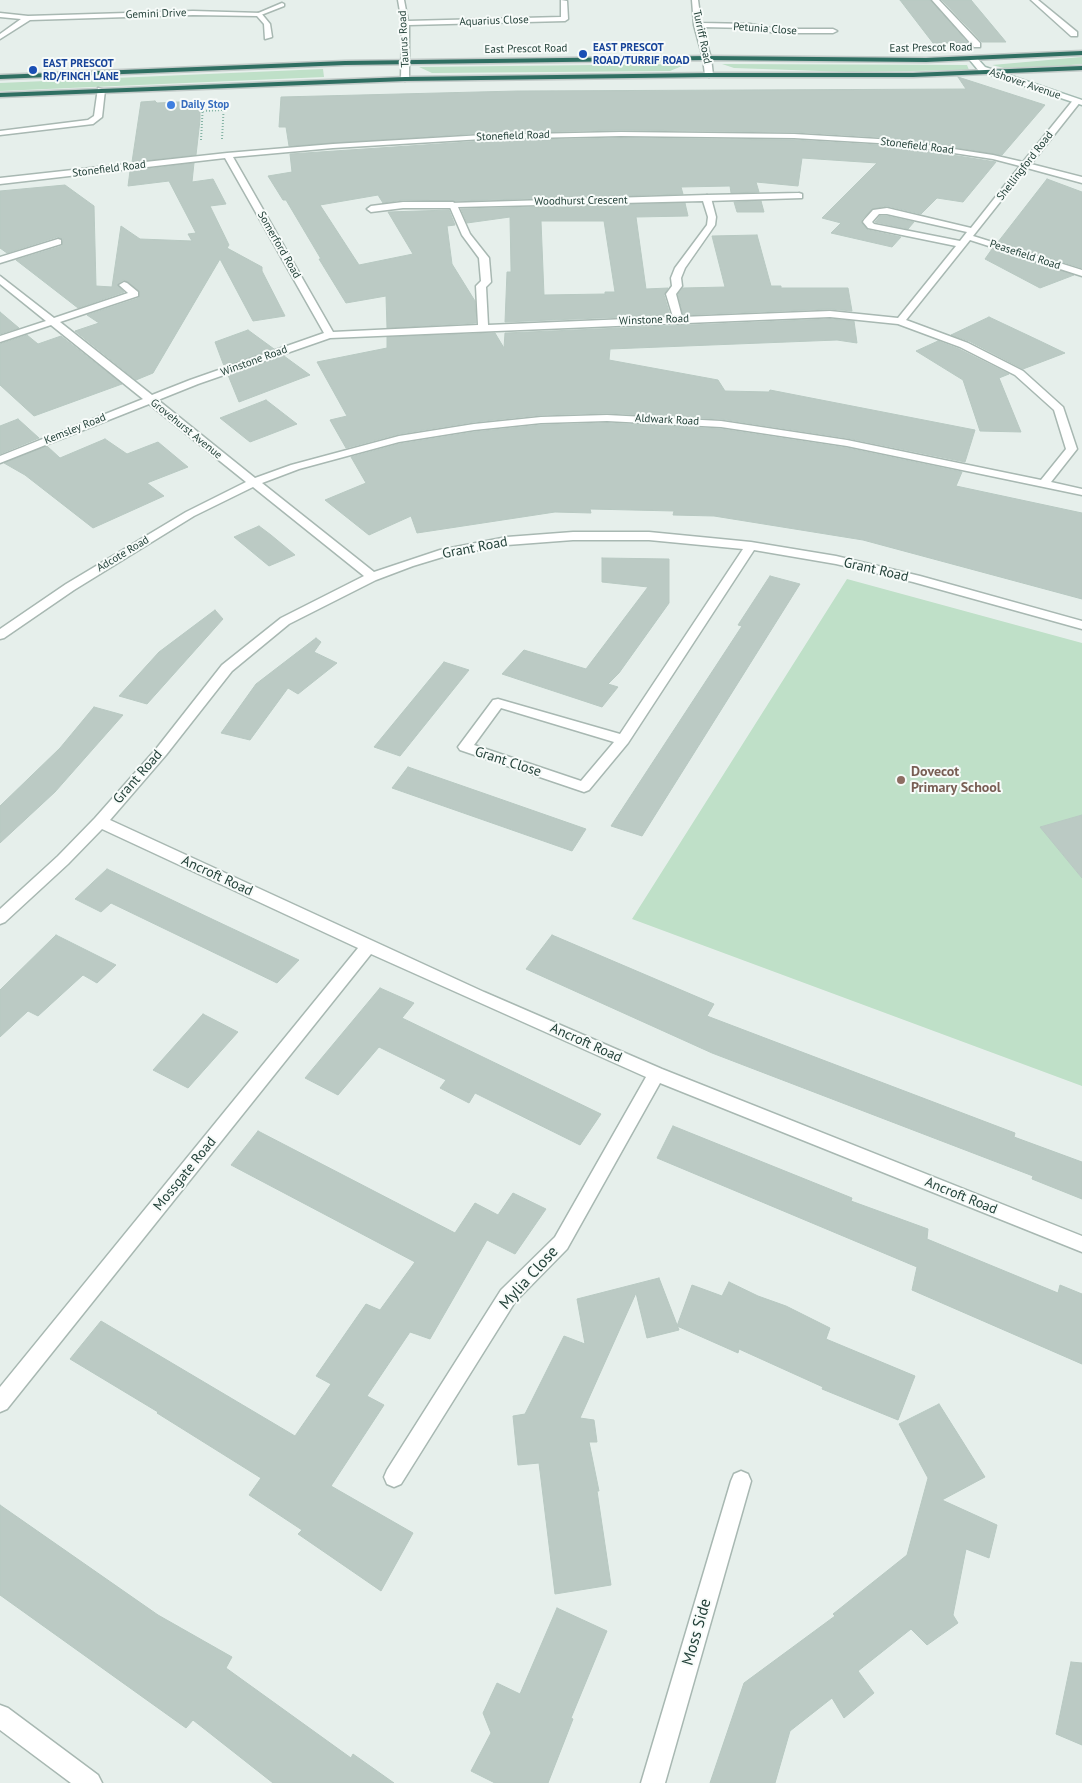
<!DOCTYPE html>
<style>
body{margin:0}
canvas{display:block;background:#e6efeb}
</style>
<canvas width="1082" height="1783"></canvas>
<script>
const ctx = document.querySelector('canvas').getContext('2d');
ctx.lineJoin = 'round';
function fillPath(path, color) { ctx.fillStyle = color; ctx.fill(path, 'evenodd'); }
const poly = rows => new Path2D(rows.map(r => 'M' + r).join(''));
function stroke(path, color, width, dash) { ctx.strokeStyle = color; ctx.lineWidth = width; ctx.lineCap = dash ? 'butt' : 'round'; ctx.setLineDash(dash || []); ctx.stroke(path); }
function label(font, color, halo, rows, align = 'center') {
  ctx.font = font + ' "PT Sans",sans-serif'; ctx.lineWidth = 4; ctx.setLineDash([]); ctx.textBaseline = 'middle'; ctx.strokeStyle = halo; ctx.fillStyle = color; for (const [text, x, y, turn = 0] of rows) {
    ctx.save(); ctx.translate(x, y); ctx.rotate((+turn || 0) * Math.PI / 180); ctx.textAlign = isNaN(turn) ? turn : align; if (halo) ctx.strokeText(text, 0, 0); ctx.fillText(text, 0, 0); ctx.restore();
  }
}
fillPath(poly([
 [1082,57,1082,64,1046,67,1004,68,992,65],
 [687,64,670,71,432,73,419,67],
 [722,64,967,65,969,70,849,72,734,68],
 [323,69,324,77,0,91,0,83],
 [847,579,1082,643,1082,815,1041,827,1082,878,1082,1086,632,919]
]), '#bfe0c8');
const building = poly([
 [900,0,930,0,968,43,933,43,900,0],
 [942,0,971,0,1006,42,982,42,942,0],
 [958,77,1045,105,1002,155,895,138,794,132,621,130,483,133,289,146,286,127,279,127,281,97,517,91,966,89,958,77],
 [155,101,157,103,200,101,200,120,196,155,132,162,141,102,155,101],
 [621,138,794,140,895,146,996,162,963,202,937,198,921,214,887,206,872,209,862,219,862,223,868,230,901,237,892,247,831,233,841,223,822,218,877,163,802,158,798,186,756,182,759,192,731,193,730,186,681,187,683,194,455,201,403,200,383,203,378,195,320,205,359,265,413,254,388,212,449,210,455,225,447,226,452,264,475,301,476,323,387,328,386,296,346,303,319,259,321,259,286,200,283,200,268,176,292,172,290,154,483,141,621,138],
 [194,163,192,182,213,179,226,204,210,206,229,245,227,248,262,267,262,271,285,316,253,321,220,259,153,373,136,380,75,331,99,323,87,315,139,298,139,291,128,282,123,280,117,285,124,292,78,308,16,260,62,246,63,239,57,237,7,253,0,248,0,191,65,185,94,206,96,286,112,287,121,226,140,239,192,241,188,234,196,233,169,181,128,186,130,171,194,163],
 [1047,179,1082,192,1082,268,998,242,1047,179],
 [761,201,764,212,737,212,734,202,761,201],
 [685,203,688,216,636,217,646,289,668,288,664,295,670,315,505,322,507,272,511,272,511,269,510,217,467,223,461,209,685,203],
 [541,221,604,221,615,292,605,292,605,294,544,295,541,221],
 [880,216,887,216,914,222,908,229,875,222,880,216],
 [757,235,771,286,781,286,781,288,848,288,852,311,830,309,683,315,678,294,683,288,725,287,712,236,757,235],
 [992,249,1074,275,1040,288,985,259,992,249],
 [0,312,19,328,0,334,0,312],
 [989,317,1040,341,1065,353,1023,369,969,341,951,335,989,317],
 [830,319,854,321,857,343,837,340,610,349,609,360,718,380,725,391,769,392,770,390,975,430,965,462,847,438,721,419,607,413,541,415,474,422,399,434,346,448,330,420,347,416,317,362,387,348,387,337,495,333,504,348,505,333,830,319],
 [248,330,274,349,224,366,215,342,248,330],
 [27,335,38,344,61,336,122,384,34,416,0,385,0,344,27,335],
 [938,341,959,349,1009,374,999,378,1021,432,980,431,963,380,916,351,938,341],
 [284,356,310,375,239,402,228,375,284,356],
 [266,400,297,424,250,442,220,418,266,400],
 [18,419,39,438,0,454,0,426,18,419],
 [607,423,721,429,847,448,962,472,956,486,1082,513,1082,599,863,540,714,516,673,515,674,511,590,509,591,513,555,512,417,533,411,516,369,535,325,500,366,483,351,457,399,444,474,432,541,425,607,423],
 [105,439,127,454,158,442,188,467,147,483,164,496,93,528,25,475,4,463,47,446,60,458,105,439],
 [259,526,271,535,295,555,269,566,234,537,259,526],
 [602,558,669,559,669,603,619,673,608,684,618,687,602,707,502,674,524,650,586,669,648,587,602,582,602,558],
 [770,576,800,584,642,836,611,826,742,626,738,625,770,576],
 [215,610,223,619,147,704,119,696,159,652,215,610],
 [316,638,321,642,314,652,337,663,298,694,288,688,250,740,221,733,256,684,316,638],
 [444,662,469,670,400,756,374,747,444,662],
 [94,707,123,715,55,792,0,843,0,806,60,748,94,707],
 [408,767,480,792,586,829,572,851,392,788,408,767],
 [1082,815,1082,878,1040,827,1082,815],
 [107,869,214,920,299,960,277,983,111,903,101,912,75,899,107,869],
 [56,935,116,965,97,983,83,975,38,1016,28,1011,0,1037,0,990,56,935],
 [552,935,714,1004,707,1016,1015,1133,1014,1137,1082,1162,1082,1199,1032,1179,1033,1176,712,1053,526,969,552,935],
 [380,988,414,1003,402,1018,601,1114,580,1145,475,1093,469,1103,440,1088,446,1080,379,1047,338,1095,305,1078,380,988],
 [203,1014,238,1032,188,1088,153,1070,203,1014],
 [673,1126,852,1198,851,1201,928,1229,927,1239,1058,1293,1060,1285,1082,1294,1082,1364,912,1290,917,1267,657,1158,673,1126],
 [258,1131,455,1233,475,1203,498,1215,513,1193,546,1209,515,1254,487,1240,430,1339,410,1332,367,1396,384,1405,331,1486,413,1533,381,1591,298,1534,302,1530,249,1495,261,1478,157,1413,158,1412,70,1359,101,1321,295,1436,331,1384,316,1376,366,1304,380,1310,415,1262,231,1165,258,1131],
 [659,1278,679,1330,647,1338,636,1293,580,1418,594,1420,597,1442,589,1442,599,1491,597,1491,611,1585,555,1594,539,1463,518,1465,513,1416,525,1414,564,1336,585,1344,577,1299,659,1278],
 [729,1282,758,1296,786,1306,830,1328,826,1339,915,1376,898,1420,822,1389,823,1387,739,1349,738,1353,677,1326,692,1285,722,1296,729,1282],
 [939,1404,985,1477,942,1500,997,1525,989,1558,966,1549,953,1615,958,1623,927,1645,911,1629,858,1671,874,1693,844,1718,832,1698,790,1731,775,1783,710,1783,744,1683,835,1616,833,1614,907,1555,928,1478,899,1424,939,1404],
 [0,1505,158,1615,232,1657,226,1668,351,1758,353,1754,394,1783,273,1783,193,1720,186,1728,0,1595,0,1505],
 [557,1608,607,1631,571,1718,573,1719,548,1783,495,1783,471,1771,491,1733,483,1713,497,1683,520,1694,557,1608],
 [1071,1662,1082,1663,1082,1745,1056,1734,1071,1662]
]);
fillPath(building, '#bbcac4');
stroke(building, '#b8c9c2', 1);
const lane = poly([
 [282,3,284,4,284,6,261,15,256,14,282,3],
 [98,88,105,90,102,117,93,124,0,135,0,131,88,120,94,116,98,88],
 [799,193,802,194,802,198,707,201,703,198,707,195,799,193],
 [403,202,453,202,457,205,453,208,403,208,371,212,367,209,371,206,403,202]
]);
const street = poly([
 [398,0,404,0,408,21,561,17,561,0,567,1,568,19,565,21,409,25,409,79,405,81,401,79,402,23,398,0],
 [692,0,698,0,701,23,750,24,776,29,833,29,837,31,833,33,776,33,750,28,702,27,711,58,713,75,709,77,705,75,703,58,694,25,692,0],
 [932,0,939,0,980,43,980,47,974,47,932,0],
 [1031,0,1038,0,1077,32,1077,36,1071,36,1031,0],
 [193,11,261,13,270,24,272,37,265,39,264,24,257,16,193,15,30,20,0,39,0,34,21,19,0,17,0,13,28,16,193,11],
 [1074,99,1081,101,1031,164,1082,177,1082,183,1027,168,973,236,1082,270,1082,276,970,240,906,320,968,343,1023,371,1063,407,1077,449,1051,482,1082,489,1082,495,847,446,721,427,607,421,541,423,474,430,399,442,299,469,262,483,374,572,440,550,507,537,573,532,649,532,751,542,836,556,920,576,1082,621,1082,629,913,582,836,564,754,550,628,743,589,790,584,792,460,750,458,747,493,700,498,699,620,734,743,549,649,540,573,540,507,545,446,556,413,566,376,580,289,624,232,671,166,755,110,820,484,992,662,1069,1082,1236,1082,1252,660,1083,567,1249,515,1302,401,1484,394,1487,387,1484,384,1477,387,1470,501,1290,555,1237,646,1077,371,954,7,1409,0,1412,0,1387,358,948,102,829,68,864,5,922,0,924,0,909,58,856,95,818,156,749,222,665,281,618,364,576,253,487,194,516,74,590,4,638,0,639,0,629,66,584,186,512,246,482,149,404,0,463,0,456,143,399,51,325,0,342,0,336,46,321,0,284,0,276,54,318,128,293,119,285,124,282,127,283,138,292,138,296,60,322,152,395,190,380,324,333,225,158,0,184,0,178,227,153,333,144,483,135,621,132,794,134,895,140,993,155,1023,162,1074,99],
 [621,136,794,138,895,144,993,159,1020,166,971,228,887,208,873,210,864,220,863,222,868,228,956,246,898,318,830,311,682,317,676,294,682,286,681,278,685,268,715,225,716,217,711,198,707,195,450,203,449,205,462,235,479,258,481,281,476,286,478,325,333,332,233,157,333,148,483,139,621,136],
 [703,201,708,217,707,225,675,268,671,278,672,286,666,294,673,317,488,325,486,287,491,282,489,258,470,234,458,207,703,201],
 [879,214,887,214,967,232,960,241,874,224,872,222,879,214],
 [830,317,898,324,960,347,1015,375,1054,410,1066,449,1041,480,847,440,721,421,607,415,541,417,474,424,399,436,291,465,255,478,158,400,198,384,330,338,830,317],
 [501,708,614,742,581,781,474,745,501,708],
 [58,239,61,240,61,244,0,263,0,257,58,239],
 [741,1471,748,1474,751,1481,665,1783,641,1783,731,1481,734,1474,741,1471],
 [0,1705,8,1708,98,1775,102,1783,71,1783,0,1730,0,1705]
]);
const secondary = poly([
 [970,57,976,57,985,67,1082,100,1082,105,979,71,969,59,970,57]
]);
const highway = poly([
 [1082,51,1082,55,926,62,707,60,345,65,0,79,0,75,345,61,707,56,926,58,1082,51],
 [1082,66,1082,70,913,77,709,77,405,81,0,97,0,93,405,77,709,73,913,73,1082,66]
]);
stroke(lane, '#a8b8b2', 3);
stroke(street, '#a8b8b2', 3);
stroke(secondary, '#a4bbb3', 3);
stroke(highway, '#c2cac8', 3);
stroke(poly([
 [203,111,223,110],
 [222,139,224,103],
 [201,140,203,104]
]), '#86b3a5', 2, [1, 2]);
fillPath(lane, '#fff');
fillPath(street, '#fff');
fillPath(secondary, '#fff');
fillPath(highway, '#2f6f62');
for (const [x, y, r, color] of [
 [583,54,5,"#1a4fb4"],
 [33,70,5,"#1a4fb4"],
 [171,105,5,"#3f7fe0"],
 [901,780,5,"#8d6e63"]
]) { const dot = new Path2D(); dot.arc(x, y, r, 0, 2 * Math.PI); ctx.fillStyle = color; ctx.fill(dot); stroke(dot, '#f7fbf9', 2); }
label('11px', '#24423a', '#f7fbf9', [
 ["Gemini Drive",156,14,-2],
 ["Aquarius Close",494,21,-2],
 ["Petunia Close",765,29,4],
 ["Turriff Road",702,37,78],
 ["Taurus Road",404,39,-93],
 ["East Prescot Road",931,48,-1],
 ["East Prescot Road",526,49,-1],
 ["Ashover Avenue",1025,84,19],
 ["Stonefield Road",513,136,-2],
 ["Stonefield Road",917,146,7],
 ["Shellingford Road",1025,166,-52],
 ["Stonefield Road",109,169,-7],
 ["Woodhurst Crescent",581,201,-1],
 ["Somerford Road",279,245,60],
 ["Peasefield Road",1025,255,18],
 ["Winstone Road",654,320,-2],
 ["Winstone Road",254,361,-20],
 ["Aldwark Road",667,420,3],
 ["Kemsley Road",75,429,-22],
 ["Grovehurst Avenue",186,429,39],
 ["Adcote Road",123,554,-31]
]);
label('bold 11px', '#164399', '#f7fbf9', [
 ["EAST PRESCOT",593,48],
 ["ROAD/TURRIF ROAD",593,61],
 ["EAST PRESCOT",43,64],
 ["RD/FINCH LANE",43,77]
], 'left');
label('bold 11px', '#366cbe', '#f7fbf9', [
 ["Daily Stop",181,105]
], 'left');
label('14px', '#24423a', '#f7fbf9', [
 ["Grant Road",475,548,-11],
 ["Grant Road",876,570,13],
 ["Grant Close",508,762,18],
 ["Grant Road",138,777,-49],
 ["Ancroft Road",217,876,25],
 ["Ancroft Road",586,1043,24],
 ["Mossgate Road",185,1174,-51],
 ["Ancroft Road",961,1196,22]
]);
label('bold 14px', '#785e54', '#f7fbf9', [
 ["Dovecot",911,772],
 ["Primary School",911,788]
], 'left');
label('16px', '#24423a', '#f7fbf9', [
 ["Mylia Close",529,1278,-48],
 ["Moss Side",697,1632,-74]
]);
</script>
